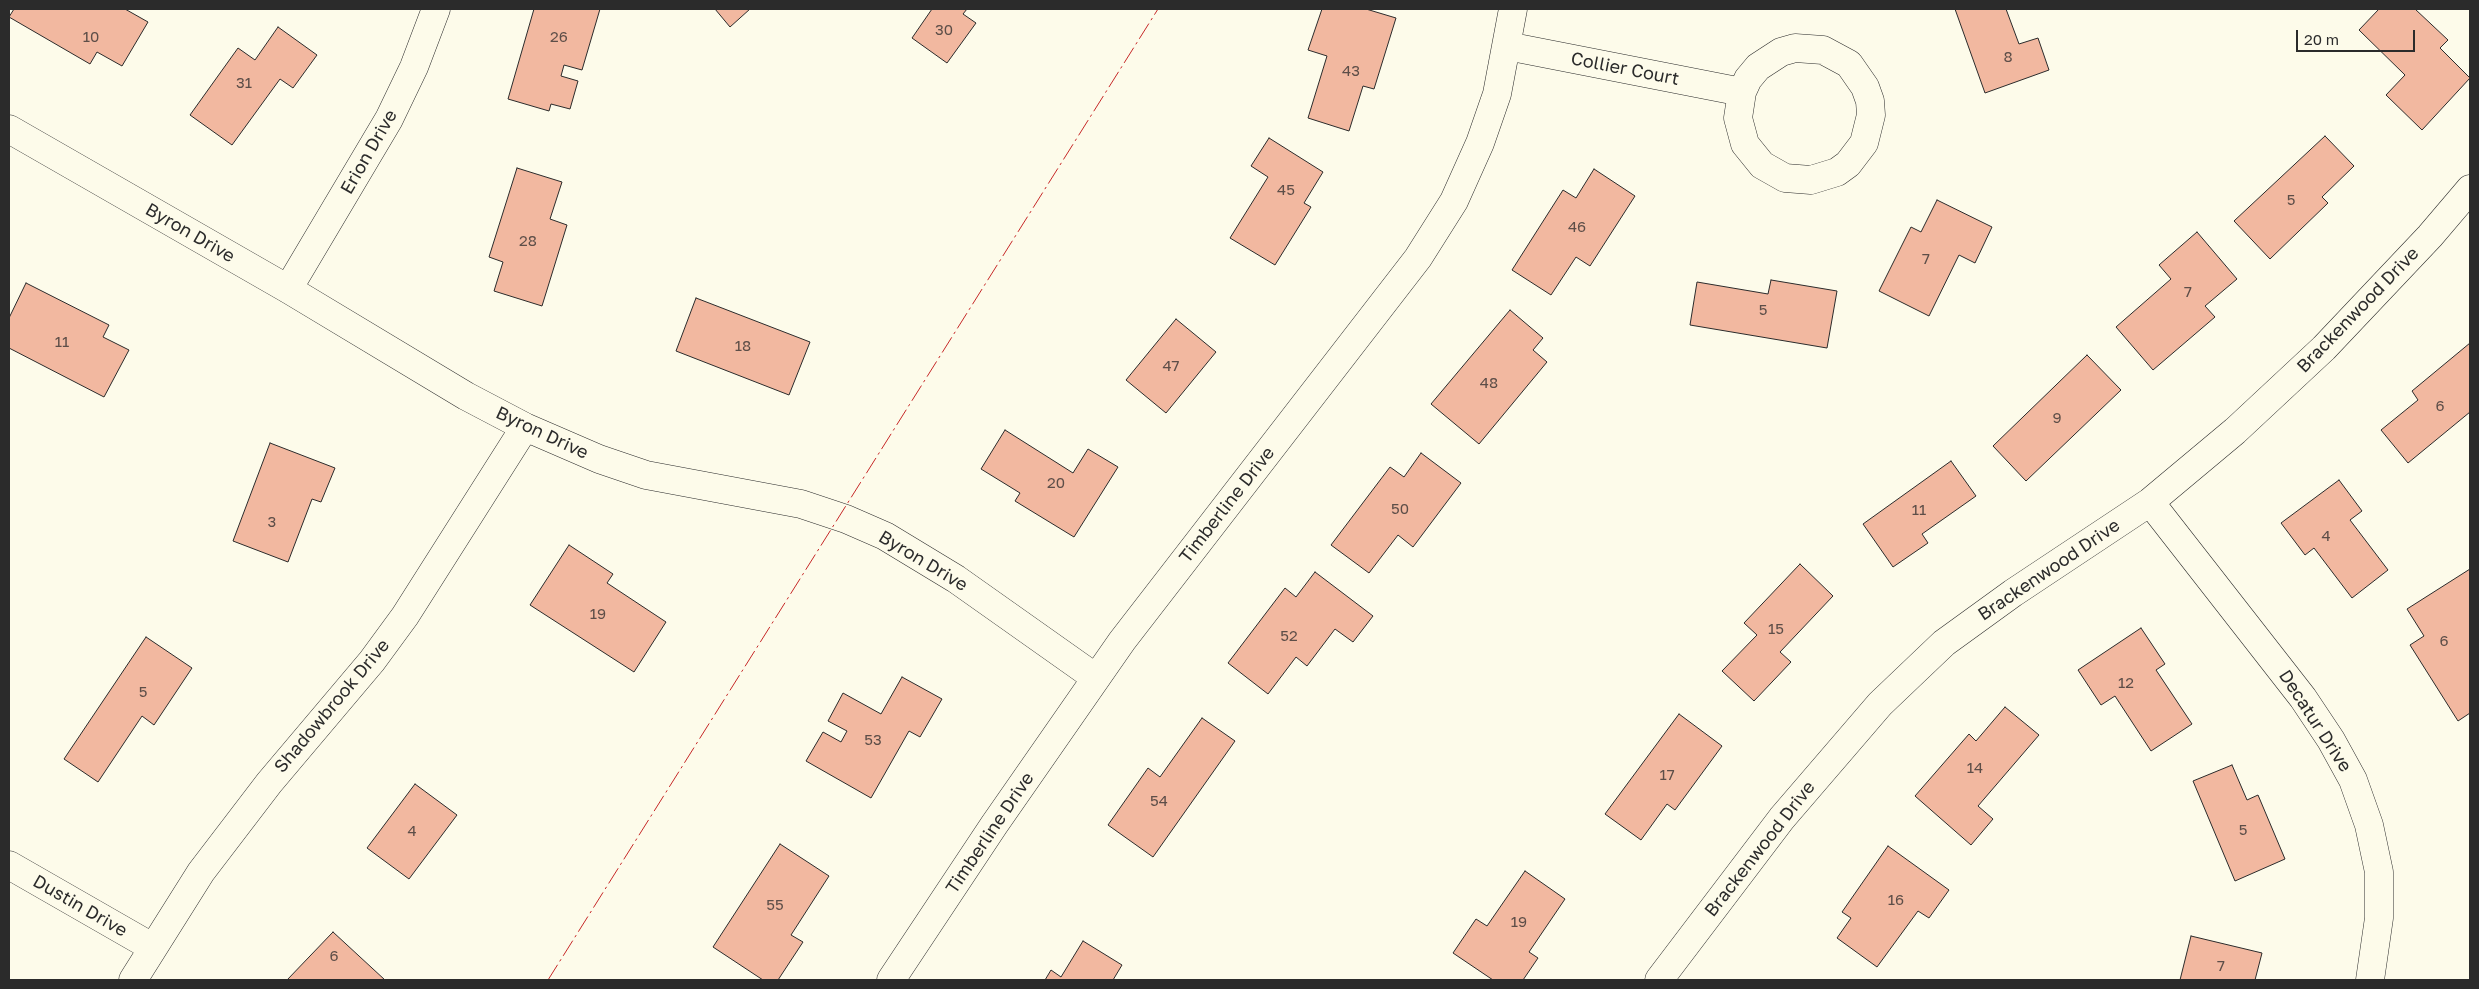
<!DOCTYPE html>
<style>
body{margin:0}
#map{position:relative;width:2479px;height:989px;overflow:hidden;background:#fdfbea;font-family:"Golos Text",sans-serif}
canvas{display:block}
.frame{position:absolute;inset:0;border:10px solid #2b2b2b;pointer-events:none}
.scale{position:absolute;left:2296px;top:30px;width:119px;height:22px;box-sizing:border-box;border:2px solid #2b2b2b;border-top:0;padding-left:6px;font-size:15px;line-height:18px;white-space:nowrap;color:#2b2b2b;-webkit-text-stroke:4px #fdfbea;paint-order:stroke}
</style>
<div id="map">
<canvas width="2479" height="989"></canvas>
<div class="frame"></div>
<div class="scale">20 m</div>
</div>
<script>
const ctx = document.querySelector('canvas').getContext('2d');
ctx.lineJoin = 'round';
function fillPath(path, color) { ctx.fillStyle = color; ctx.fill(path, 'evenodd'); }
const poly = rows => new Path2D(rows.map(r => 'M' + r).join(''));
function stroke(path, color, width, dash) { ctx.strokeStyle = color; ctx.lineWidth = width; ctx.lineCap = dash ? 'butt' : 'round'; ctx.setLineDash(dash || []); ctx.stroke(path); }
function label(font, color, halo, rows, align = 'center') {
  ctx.font = font + ' "Golos Text",sans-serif'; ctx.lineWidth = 4; ctx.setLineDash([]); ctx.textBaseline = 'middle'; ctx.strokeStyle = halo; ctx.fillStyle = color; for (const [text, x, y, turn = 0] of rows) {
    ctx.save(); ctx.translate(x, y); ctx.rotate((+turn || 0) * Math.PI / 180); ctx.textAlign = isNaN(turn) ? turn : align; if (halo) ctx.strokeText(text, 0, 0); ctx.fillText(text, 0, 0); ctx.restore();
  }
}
const building = poly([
 [14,9,125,9,148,22,122,66,97,52,90,64,9,17,14,9],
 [534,9,600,9,582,70,564,65,561,76,578,81,570,109,551,104,549,111,508,99,534,9],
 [715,9,750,9,730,27,715,9],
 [932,9,967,9,963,14,976,23,947,63,912,38,932,9],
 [1322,9,1366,9,1396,18,1374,89,1363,86,1349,131,1308,118,1327,56,1308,50,1322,9],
 [1955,9,2006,9,2019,44,2038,38,2049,70,1985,93,1955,9],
 [2379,9,2415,9,2448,40,2440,48,2470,78,2422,130,2386,95,2405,75,2359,30,2379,9],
 [278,27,317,55,293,88,280,79,232,145,190,115,238,48,255,60,278,27],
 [2325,136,2354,166,2322,197,2328,203,2270,259,2234,221,2325,136],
 [1269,138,1323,172,1304,203,1311,207,1275,265,1230,238,1268,177,1251,166,1269,138],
 [517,168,562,182,550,219,567,225,542,306,494,291,503,262,489,257,517,168],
 [1594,169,1635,196,1590,266,1576,257,1551,295,1512,270,1563,190,1576,198,1594,169],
 [1937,200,1992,227,1975,263,1959,255,1929,316,1879,291,1911,227,1921,232,1937,200],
 [2197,232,2237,279,2205,306,2215,317,2153,370,2116,327,2171,279,2159,265,2197,232],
 [1771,280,1837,291,1827,348,1690,325,1697,282,1768,294,1771,280],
 [26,283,109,325,103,337,129,350,104,397,9,348,9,318,26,283],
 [696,298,810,342,789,395,676,351,696,298],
 [1510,310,1543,338,1533,350,1547,362,1479,444,1431,404,1510,310],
 [1176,319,1216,352,1166,413,1126,380,1176,319],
 [2470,343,2470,412,2408,463,2381,430,2418,400,2412,391,2470,343],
 [2087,355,2121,390,2026,481,1993,446,2087,355],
 [1005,430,1073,473,1088,449,1118,467,1074,537,1015,501,1020,493,981,469,1005,430],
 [270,443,335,468,321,502,312,499,288,562,233,541,270,443],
 [1421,453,1461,483,1413,547,1398,535,1369,573,1331,545,1390,467,1404,477,1421,453],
 [1951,461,1976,496,1922,534,1928,543,1893,567,1863,524,1951,461],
 [2339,480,2362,511,2350,520,2388,570,2352,598,2314,548,2305,555,2281,523,2339,480],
 [569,545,613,574,607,583,666,622,634,672,530,605,569,545],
 [1800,564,1833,596,1780,652,1791,662,1754,701,1722,671,1757,635,1744,623,1800,564],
 [2470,569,2470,713,2458,721,2410,645,2424,636,2407,609,2470,569],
 [1315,572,1373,616,1353,642,1335,629,1307,666,1296,657,1268,694,1228,663,1285,588,1296,597,1315,572],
 [2141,628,2165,664,2156,670,2192,724,2151,751,2115,696,2101,705,2078,670,2141,628],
 [146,637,192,668,154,725,142,716,98,782,64,759,146,637],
 [902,677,942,699,920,737,909,731,871,798,806,761,823,732,841,742,847,731,828,721,843,693,881,714,902,677],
 [2005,707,2039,735,1978,806,1993,819,1971,845,1915,796,1969,734,1976,741,2005,707],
 [1679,714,1722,746,1675,810,1667,804,1641,840,1605,814,1679,714],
 [1202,718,1235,741,1153,857,1108,825,1148,768,1160,777,1202,718],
 [2232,765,2247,800,2258,795,2285,859,2235,881,2193,781,2232,765],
 [415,784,457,815,409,879,367,848,415,784],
 [780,844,829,876,791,935,803,942,778,980,763,980,713,947,780,844],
 [1888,846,1949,890,1929,918,1918,911,1877,967,1837,938,1851,918,1842,912,1888,846],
 [1525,871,1565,899,1529,952,1538,958,1523,980,1493,980,1453,953,1476,919,1487,926,1525,871],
 [333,932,385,980,287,980,333,932],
 [2191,936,2262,953,2255,980,2180,980,2191,936],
 [1083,941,1122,965,1113,980,1045,980,1051,970,1061,977,1083,941]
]);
fillPath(building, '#f2b8a0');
stroke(building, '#2b2b2b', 1);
const minor = poly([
 [1507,46,1742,92,1738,118,1745,144,1762,165,1785,178,1811,180,1837,172,1848,164,1864,143,1871,115,1870,101,1865,87,1849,64,1823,50,1795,48,1781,52,1758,67,1748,79,1742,92],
 [9,129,288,289,466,396,525,427,599,459,646,475,801,504,846,519,885,536,956,579,1096,678],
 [288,289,389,119,414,67,436,9],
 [2150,502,2303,698,2331,740,2353,780,2369,825,2379,872,2379,918,2370,980],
 [9,865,152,947],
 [133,980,201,872,269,783,372,661,405,616,525,427],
 [891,980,994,825,1122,641,1418,258,1454,201,1480,143,1497,94,1513,9],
 [1659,980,1782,818,1880,704,1944,643,2013,593,2150,502,2235,431,2324,348,2430,236,2470,189]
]);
stroke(minor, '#2b2b2b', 29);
stroke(minor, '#fdfbea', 28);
stroke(poly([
 [548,980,1158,9]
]), '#c62828', 1, [18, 4, 2.5, 4]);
label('15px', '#5d4e48', null, [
 ["30",944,30],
 ["10",91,37],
 ["26",559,37],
 ["8",2008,57],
 ["43",1351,71],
 ["31",244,83],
 ["45",1286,190],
 ["5",2291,200],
 ["46",1577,227],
 ["28",528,241],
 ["7",1926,259],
 ["7",2188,292],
 ["5",1763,310],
 ["11",62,342],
 ["18",743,346],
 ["47",1171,366],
 ["48",1489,383],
 ["6",2440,406],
 ["9",2057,418],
 ["20",1056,483],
 ["50",1400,509],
 ["11",1919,510],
 ["3",272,522],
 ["4",2326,536],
 ["19",598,614],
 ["15",1776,629],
 ["52",1289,636],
 ["6",2444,641],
 ["12",2126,683],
 ["5",143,692],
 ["53",873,740],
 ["14",1975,768],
 ["17",1667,775],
 ["54",1159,801],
 ["5",2243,830],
 ["4",412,831],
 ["16",1896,900],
 ["55",775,905],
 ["19",1519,922],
 ["6",334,956],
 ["7",2221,966]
]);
label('18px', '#2b2b2b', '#fdfbea', [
 ["Collier Court",1625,69,11],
 ["Erion Drive",369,152,-60],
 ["Byron Drive",190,233,30],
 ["Brackenwood Drive",2358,310,-46],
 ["Byron Drive",542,433,25],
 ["Timberline Drive",1227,505,-52],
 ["Byron Drive",923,561,31],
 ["Brackenwood Drive",2049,570,-34],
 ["Shadowbrook Drive",332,706,-50],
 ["Decatur Drive",2315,721,57],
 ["Timberline Drive",990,833,-56],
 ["Brackenwood Drive",1760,849,-52],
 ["Dustin Drive",80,906,30]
]);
</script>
